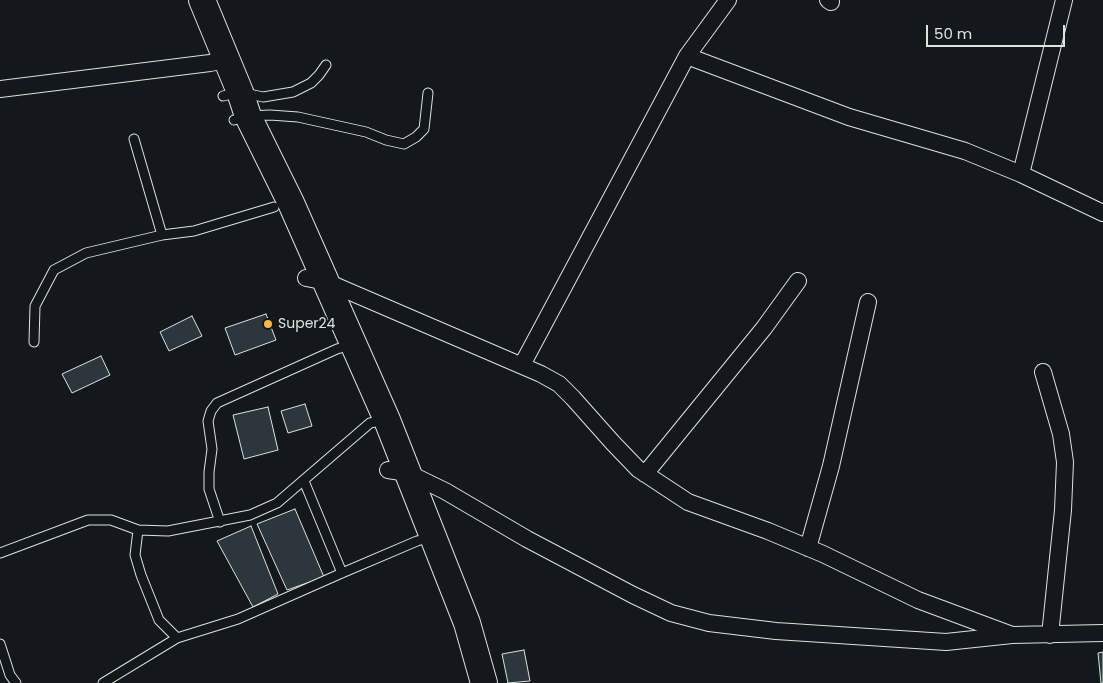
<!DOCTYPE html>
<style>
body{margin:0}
#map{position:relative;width:1103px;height:683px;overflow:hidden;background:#14181c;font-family:Poppins,sans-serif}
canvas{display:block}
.scale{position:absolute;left:926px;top:25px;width:139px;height:22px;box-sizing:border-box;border:2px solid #d8e6dc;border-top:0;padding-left:6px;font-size:15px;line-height:18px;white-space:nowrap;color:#d8e6dc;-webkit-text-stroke:4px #14181c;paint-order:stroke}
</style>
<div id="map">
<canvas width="1103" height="683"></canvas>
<div class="scale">50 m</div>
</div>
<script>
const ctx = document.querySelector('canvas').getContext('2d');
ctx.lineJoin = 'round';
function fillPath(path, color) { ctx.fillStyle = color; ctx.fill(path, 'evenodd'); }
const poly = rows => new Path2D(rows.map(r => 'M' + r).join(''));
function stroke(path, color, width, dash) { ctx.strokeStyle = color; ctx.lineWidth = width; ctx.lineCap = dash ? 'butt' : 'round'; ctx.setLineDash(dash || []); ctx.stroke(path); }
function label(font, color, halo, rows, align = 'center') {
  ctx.font = font + ' Poppins,sans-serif'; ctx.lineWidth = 4; ctx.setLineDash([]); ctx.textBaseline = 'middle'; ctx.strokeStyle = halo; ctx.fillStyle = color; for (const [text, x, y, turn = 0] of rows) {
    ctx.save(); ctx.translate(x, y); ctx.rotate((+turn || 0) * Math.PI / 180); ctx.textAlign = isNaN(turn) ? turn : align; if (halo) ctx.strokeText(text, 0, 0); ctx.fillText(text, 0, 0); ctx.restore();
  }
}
const building = poly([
 [266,314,276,340,235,355,225,328,266,314],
 [192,316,202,336,169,351,160,332,192,316],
 [101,356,110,375,72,393,62,374,101,356],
 [305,404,312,426,288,433,281,411,305,404],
 [268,407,278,450,244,459,233,415,268,407],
 [295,509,324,577,287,590,257,524,295,509],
 [251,526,278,594,253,607,217,541,251,526],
 [524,650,530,681,508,683,502,654,524,650],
 [1103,652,1103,683,1101,683,1098,653,1103,652]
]);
fillPath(building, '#2c363c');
stroke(building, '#d8e6dc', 1);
const lane = poly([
 [223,96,240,92,263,97,293,92,311,83,319,75,326,65],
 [234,120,248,116,270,115,298,117,366,132,386,140,404,144,416,137,424,129,428,93],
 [134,139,162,235],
 [34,342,35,306,54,270,86,253,162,235,194,231,274,207],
 [304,481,342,573],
 [220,522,209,489,209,472,212,449,208,421,211,411,217,403,337,349,351,345],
 [138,530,135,555,141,575,159,620,177,638,238,619,342,573,417,541,432,537],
 [0,553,88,520,111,520,138,530,168,531,250,515,277,503,370,423,385,420],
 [0,644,10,675,16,683],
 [103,683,177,638]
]);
const street = poly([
 [828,0,831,2],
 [687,56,849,117,965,151,1021,174,1103,213],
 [0,89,210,63,227,60],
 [1021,174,1064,0],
 [306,278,327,282,541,374,559,384,573,398,613,443,638,469,688,502,768,531,823,554,918,600,1012,635],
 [522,365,687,56,728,0],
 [1043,372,1061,434,1065,462,1063,510,1050,635],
 [388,470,408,473,445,491,527,539,633,595,671,613,709,623,776,631,946,642,1012,635,1103,633],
 [645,474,764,328,798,281],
 [808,548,831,466,868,302]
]);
const primary = poly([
 [202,0,240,92,248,116,291,203,387,420,467,623,484,683]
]);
stroke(lane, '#d8e6dc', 11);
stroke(street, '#d8e6dc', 18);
stroke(primary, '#d8e6dc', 28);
stroke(lane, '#14181c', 9);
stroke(street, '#14181c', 16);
stroke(primary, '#14181c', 26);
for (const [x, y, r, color] of [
 [268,324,5,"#ffb74d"]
]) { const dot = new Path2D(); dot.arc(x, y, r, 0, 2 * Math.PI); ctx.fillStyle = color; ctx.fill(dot); stroke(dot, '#14181c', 2); }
label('14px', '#d8e6dc', '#14181c', [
 ["Super24",278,324]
], 'left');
</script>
